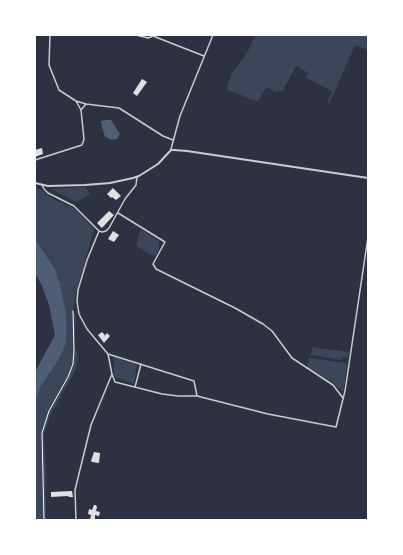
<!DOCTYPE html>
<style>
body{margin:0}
#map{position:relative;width:403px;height:555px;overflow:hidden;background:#2d3142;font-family:Commissioner,sans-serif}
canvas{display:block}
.frame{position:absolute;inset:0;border:36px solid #fff;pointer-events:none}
</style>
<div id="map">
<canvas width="403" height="555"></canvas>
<div class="frame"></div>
</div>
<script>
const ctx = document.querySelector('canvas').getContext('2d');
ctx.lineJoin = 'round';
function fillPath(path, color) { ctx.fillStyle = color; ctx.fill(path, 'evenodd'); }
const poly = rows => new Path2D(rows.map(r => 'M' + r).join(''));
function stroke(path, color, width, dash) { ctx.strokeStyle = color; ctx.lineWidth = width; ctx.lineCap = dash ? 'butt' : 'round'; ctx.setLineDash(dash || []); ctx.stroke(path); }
fillPath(poly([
 [255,35,368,35,368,50,355,45,329,104,327,103,332,91,306,78,308,73,296,66,283,90,276,92,266,87,258,102,226,89,231,75,248,51],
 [35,187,44,192,53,199,74,208,94,229,75,296,73,311,76,316,75,346,78,356,76,369,50,416,44,434,46,470,46,520,35,520,35,403,41,386,58,361,66,313,60,285,55,269,35,239],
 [86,187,90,195,76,202,51,189],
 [142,230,159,241,159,250,155,257,136,246,140,231],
 [312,347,349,352,348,358,341,357,341,360,311,355],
 [114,357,137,365,134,384,117,378,114,375],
 [309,358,346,363,347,366,343,392,342,391,332,382,307,367]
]), '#3c4559');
fillPath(poly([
 [105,120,111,120,120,134,117,139,112,140,105,137,101,123,101,121],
 [35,239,55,269,60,285,66,313,66,343,58,361,41,386,35,403,35,372,55,335,49,305,42,286,35,272]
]), '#4f5d75');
stroke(poly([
 [60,285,63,284]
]), '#4f5d75', 1);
fillPath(poly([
 [142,79,147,82,137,96,133,93],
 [42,148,43,154,35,157,35,150],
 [113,188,121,196,116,200,112,197,111,198,107,194],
 [109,211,114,215,102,228,97,223],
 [113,231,119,235,114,242,108,239],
 [102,332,105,335,104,337,107,333,110,336,104,343,98,335],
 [94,452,100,453,99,463,92,462,91,461],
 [72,491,73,497,69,497,68,496,51,497,51,492],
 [94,505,96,505,97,507,96,511,100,512,99,516,95,515,95,520,90,520,91,515,88,514,89,509,92,510]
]), '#e0e0e3');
stroke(poly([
 [44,520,42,433,49,411,68,377,73,364,74,350,73,311]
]), '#fff', 1);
stroke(poly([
 [136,35,148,38,153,36,204,56],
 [76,101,86,104,119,108,163,136,173,140],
 [81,110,86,104],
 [171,149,180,116,213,35],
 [35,160,82,145,84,139,81,110,76,101,59,90,49,65,50,35],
 [42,185,44,189,48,193,74,206,99,231],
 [118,213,165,242,153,264,156,269,235,308,263,324,272,331,292,358,333,385,343,398],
 [99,231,87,260,78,290,77,301,79,314,87,329,108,354,112,374,115,382,162,394,178,396,197,396,268,414,336,427,345,391,368,237],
 [99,231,102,232,106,231,109,228,125,199,136,185,137,177],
 [108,354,194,381,197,396],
 [135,387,141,364],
 [76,520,75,490,91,425,112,374]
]), '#caccd0', 1.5);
stroke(poly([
 [35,183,48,186,85,185,110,183,133,178,139,176,158,164,171,150,174,150,187,151,368,178]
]), '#caccd0', 2);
</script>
